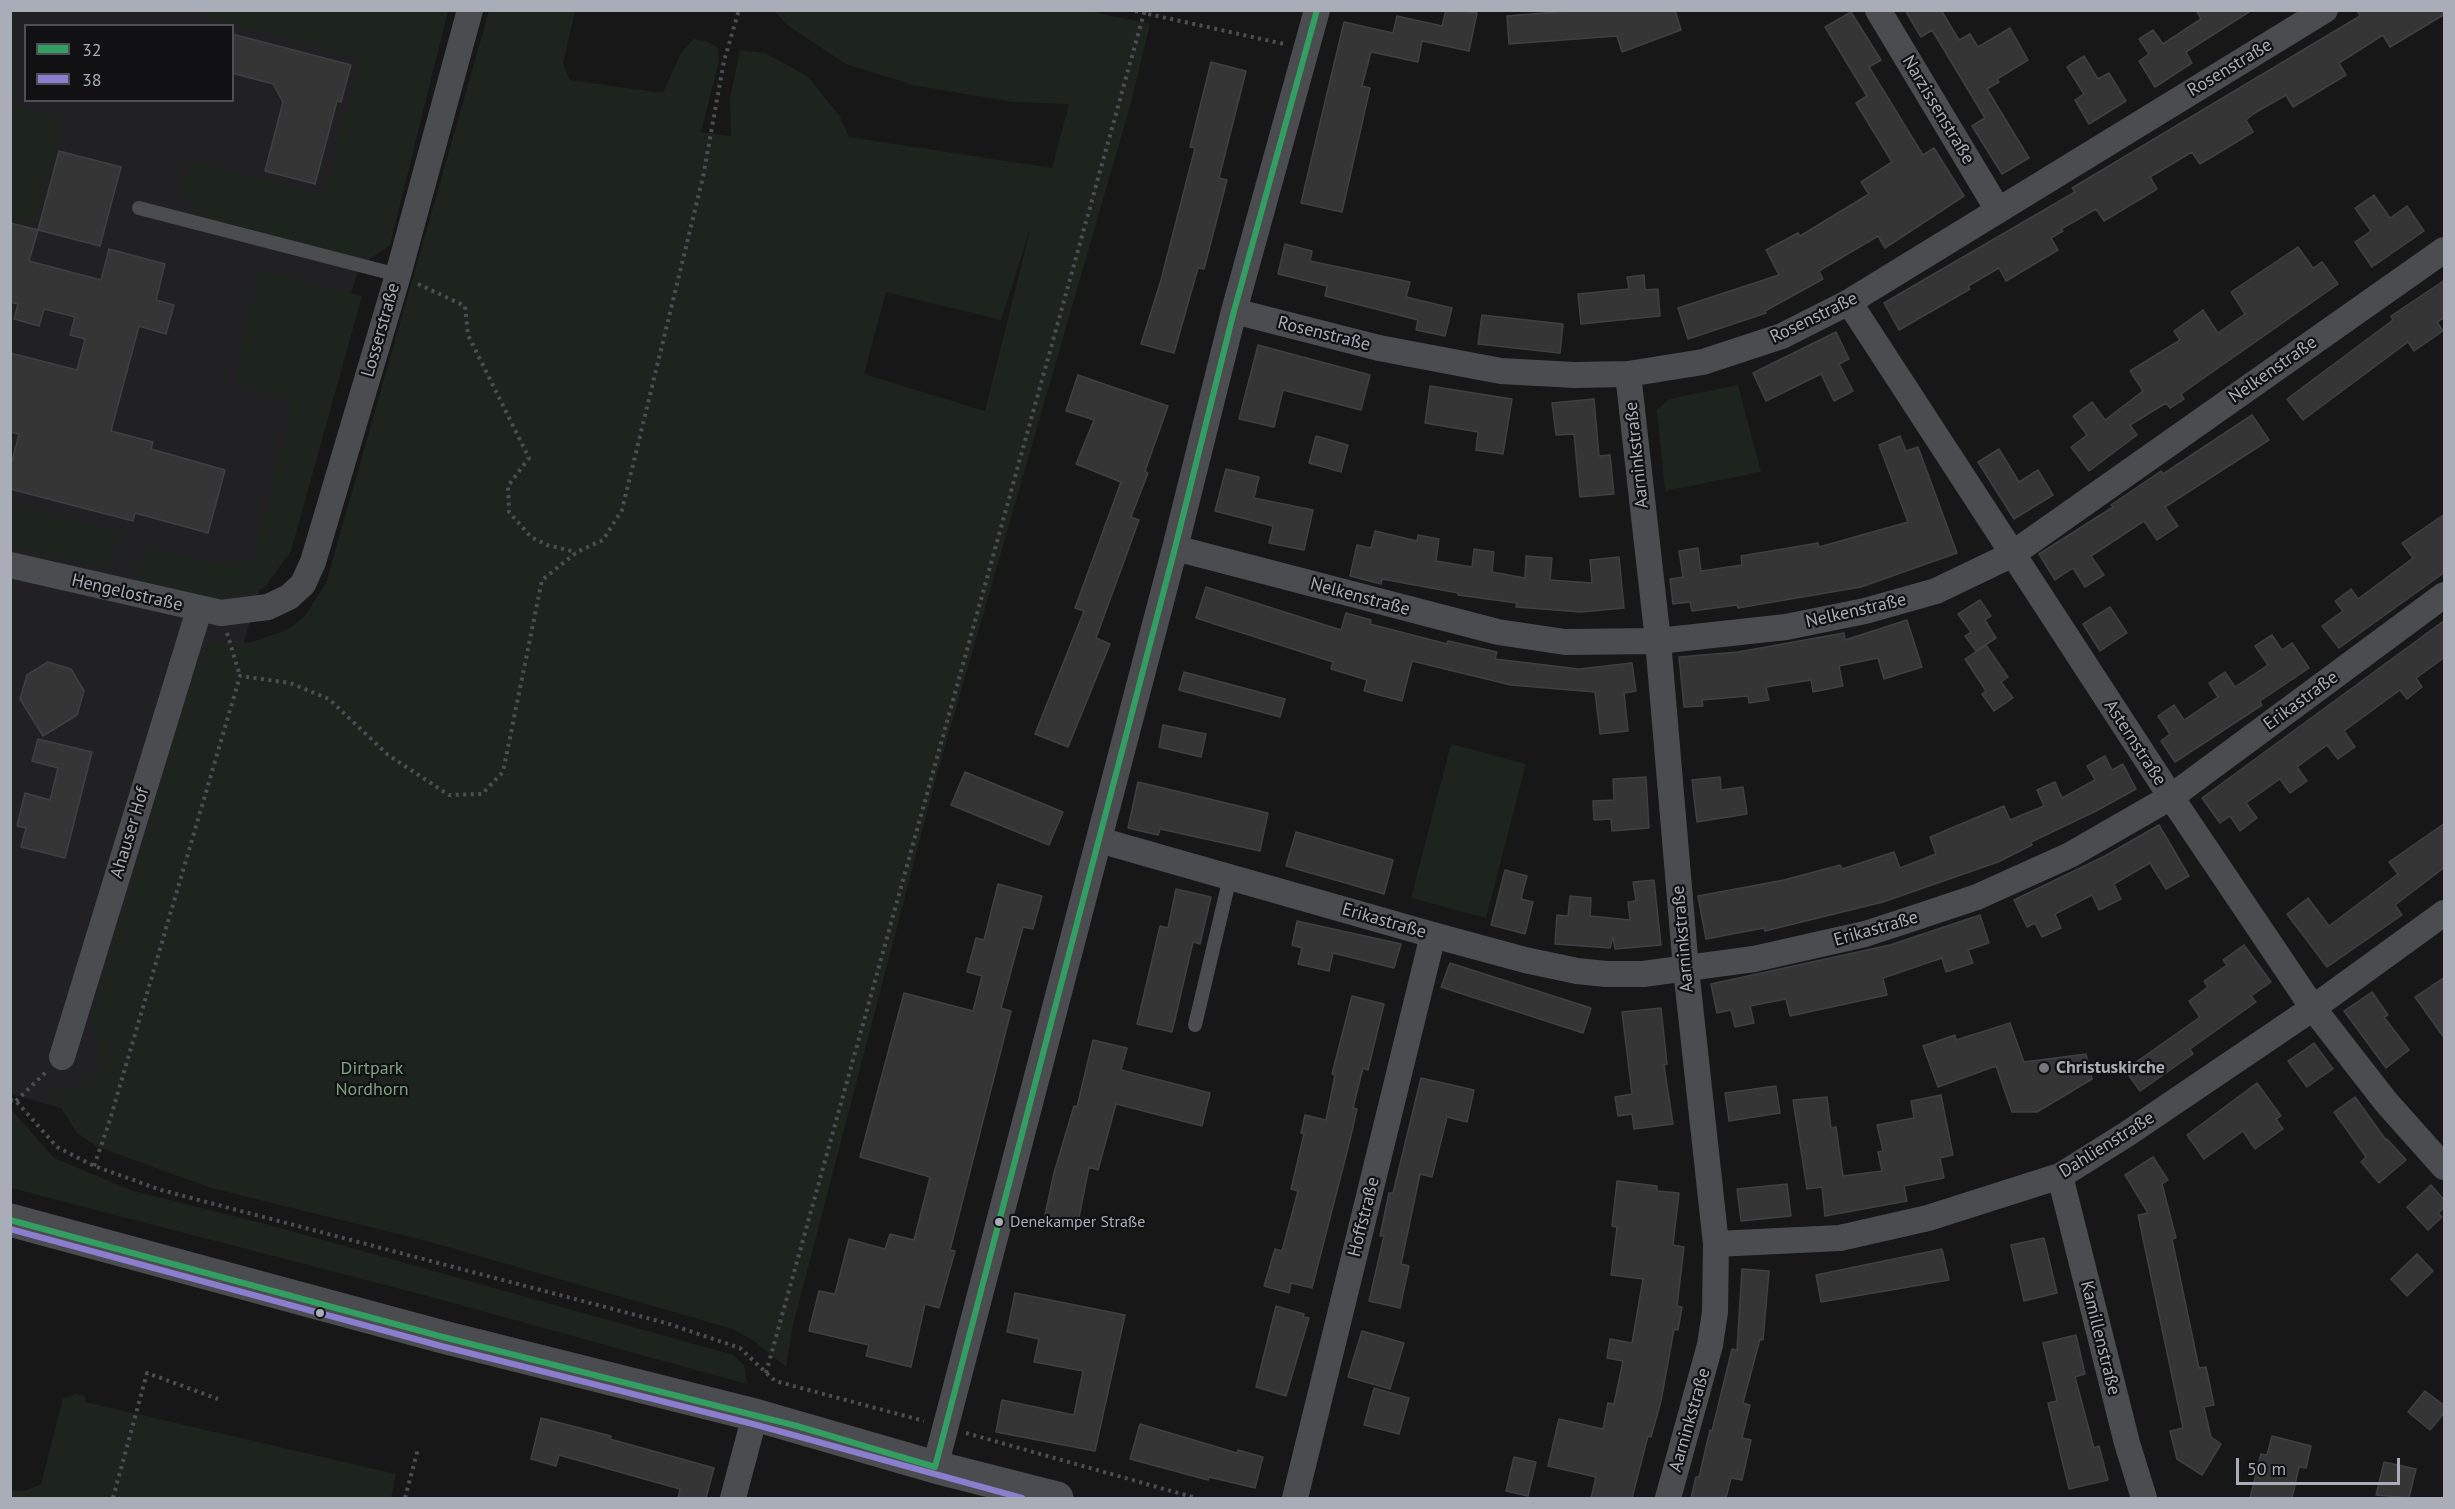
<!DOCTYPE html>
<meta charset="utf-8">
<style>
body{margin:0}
#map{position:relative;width:2455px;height:1509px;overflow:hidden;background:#171717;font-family:"PT Sans",sans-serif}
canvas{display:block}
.frame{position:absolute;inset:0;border:12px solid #a8adb8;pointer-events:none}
.legend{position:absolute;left:24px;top:24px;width:210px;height:78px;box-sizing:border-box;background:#111113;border:2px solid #4d4f55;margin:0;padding:8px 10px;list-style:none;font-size:18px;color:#a8adb8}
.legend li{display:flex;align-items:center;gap:12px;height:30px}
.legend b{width:30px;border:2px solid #4d4f55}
.scale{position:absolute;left:2236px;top:1458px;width:164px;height:27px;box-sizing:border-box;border:3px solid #a8adb8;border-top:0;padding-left:8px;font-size:18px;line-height:21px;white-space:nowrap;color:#a8adb8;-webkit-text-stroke:4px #111113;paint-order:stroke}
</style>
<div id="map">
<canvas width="2455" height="1509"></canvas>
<div class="frame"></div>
<ul class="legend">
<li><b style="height:8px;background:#339e61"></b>32</li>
<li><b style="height:8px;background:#8c7ece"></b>38</li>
</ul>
<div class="scale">50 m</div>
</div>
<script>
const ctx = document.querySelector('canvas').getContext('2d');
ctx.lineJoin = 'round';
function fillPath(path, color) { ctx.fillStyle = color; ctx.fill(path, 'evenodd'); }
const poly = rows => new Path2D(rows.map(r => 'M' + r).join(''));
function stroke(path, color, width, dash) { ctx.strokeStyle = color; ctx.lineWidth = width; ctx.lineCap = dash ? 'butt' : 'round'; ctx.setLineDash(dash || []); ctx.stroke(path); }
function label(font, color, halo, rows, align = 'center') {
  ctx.font = font + ' "PT Sans",sans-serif'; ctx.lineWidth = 4.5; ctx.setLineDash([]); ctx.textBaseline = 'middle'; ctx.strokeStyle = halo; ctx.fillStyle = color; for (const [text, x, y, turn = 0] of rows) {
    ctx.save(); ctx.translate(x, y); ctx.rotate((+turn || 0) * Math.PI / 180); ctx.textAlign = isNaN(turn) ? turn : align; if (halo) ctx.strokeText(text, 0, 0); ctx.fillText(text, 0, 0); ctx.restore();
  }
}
fillPath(poly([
 [10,11,438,11,97,1118,11,1094],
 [26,26,232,26,232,100,26,100]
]), '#212123');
fillPath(poly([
 [1084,10,1150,24,1132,99,937,774,793,1325,786,1367,754,1341,733,1329,427,1241,211,1188,98,1147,77,1133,51,1092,78,1088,98,1069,101,1050,90,1025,194,666,205,666,210,644,252,642,289,629,305,616,326,583,489,11,575,11,563,64,570,80,663,93,680,55,693,39,706,41,718,48,719,61,701,132,731,136,730,97,740,50,765,53,807,76,839,115,849,137,1052,168,1069,104,1012,102,913,85,846,64,790,27,774,11],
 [1031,226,985,411,864,374,886,292,1001,320],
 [187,11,448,11,390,245,367,261,198,216,183,189,189,161,324,196,361,59],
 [11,104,63,120,35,224,11,217],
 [259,270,362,296,291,551,265,587,248,595,232,599,215,599,134,582,146,548,219,564,255,558,293,401,235,382],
 [1738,385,1761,472,1665,491,1657,410,1669,399],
 [11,495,12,503,115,531,118,538,116,549,107,570,11,546],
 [1451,744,1526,764,1486,918,1411,898],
 [11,1109,54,1158,133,1191,273,1226,733,1355,744,1365,747,1384,424,1295,11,1188],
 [76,1394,86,1396,85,1402,396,1474,391,1498,11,1498,11,1490,25,1491,41,1484,63,1399]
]), '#1d241e');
const building = poly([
 [1446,10,1477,13,1469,51,1422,41,1418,62,1371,52,1362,86,1370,88,1342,212,1301,203,1344,22,1393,33,1397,16,1442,26,1446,10],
 [1581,10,1675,10,1681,30,1622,52,1617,36,1509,44,1507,16,1581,10],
 [1905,10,1941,10,1959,40,1970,34,1978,47,2010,28,2028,60,1997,79,1999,82,1987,89,2029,158,2002,174,1972,126,1985,118,1932,30,1921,37,1905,10],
 [2196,10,2252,10,2186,52,2192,63,2155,87,2139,61,2149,54,2139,39,2153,30,2163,44,2201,19,2196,10],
 [2357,10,2445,10,2445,14,2390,47,2383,35,2339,63,2346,75,2293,107,2286,95,2253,114,2246,120,2253,132,2200,164,2192,152,2150,177,2157,189,2104,221,2096,209,2061,229,2063,231,2051,238,2058,250,2006,281,1999,268,1968,286,1970,289,1899,330,1884,303,2075,192,2072,188,2360,16,2357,10],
 [1851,12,1881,60,1869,67,1923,155,1934,148,1964,196,1885,248,1878,236,1819,271,1823,279,1765,311,1766,313,1688,339,1678,308,1779,275,1766,250,1798,233,1800,236,1869,194,1861,182,1892,162,1856,103,1867,96,1825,27,1851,12],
 [232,34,351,65,341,102,337,101,315,184,265,171,283,102,273,84,232,73,232,34],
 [2084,56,2098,79,2109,73,2126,101,2089,124,2075,100,2084,94,2067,67,2084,56],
 [1211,62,1246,71,1219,178,1227,180,1204,269,1198,268,1174,353,1141,344,1161,280,1195,148,1190,147,1211,62],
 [59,151,121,167,100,246,38,230,59,151],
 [2374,195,2390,218,2407,206,2424,231,2372,267,2355,242,2371,231,2355,208,2374,195],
 [10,223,38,230,29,261,101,280,109,249,165,264,156,300,174,305,166,334,139,326,111,431,153,442,151,449,225,470,208,533,135,513,133,521,10,489,10,469,19,434,10,432,10,353,77,370,85,339,70,335,75,317,44,309,39,326,14,319,18,304,10,302,10,223],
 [1285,244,1312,251,1310,261,1410,282,1406,297,1452,308,1445,336,1416,330,1418,320,1325,296,1327,286,1278,274,1285,244],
 [2298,247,2313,268,2322,262,2338,284,2181,394,2184,399,2170,408,2166,403,2130,425,2137,435,2089,471,2071,447,2087,435,2073,416,2092,402,2105,420,2143,391,2130,371,2180,340,2174,331,2203,310,2218,333,2245,314,2231,292,2298,247],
 [1644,275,1645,290,1658,289,1660,316,1581,324,1578,294,1629,289,1627,277,1644,275],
 [2445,280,2445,317,2437,322,2443,331,2414,351,2408,342,2303,420,2287,399,2393,320,2391,316,2445,280],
 [1482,315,1563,324,1560,353,1478,344,1482,315],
 [1836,332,1849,359,1839,364,1853,391,1834,401,1821,374,1766,401,1753,373,1836,332],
 [1258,345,1370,375,1361,410,1283,390,1274,427,1239,419,1258,345],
 [1078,375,1168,406,1145,471,1148,473,1131,517,1139,520,1096,638,1110,644,1068,747,1035,734,1084,611,1075,608,1121,482,1076,464,1094,420,1066,411,1078,375],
 [1430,386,1512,399,1503,454,1476,450,1478,432,1425,423,1430,386],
 [1594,399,1599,456,1610,455,1614,494,1580,497,1574,434,1556,435,1552,403,1594,399],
 [2252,415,2269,440,2165,507,2178,526,2157,540,2144,521,2091,556,2104,575,2085,587,2073,568,2055,580,2039,554,2113,507,2111,505,2161,471,2163,474,2252,415],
 [1316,436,1348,445,1341,472,1309,463,1316,436],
 [1900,436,1906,451,1918,447,1957,553,1861,587,1738,608,1737,605,1692,611,1690,602,1673,604,1670,579,1683,577,1679,551,1698,548,1701,571,1742,565,1741,556,1818,543,1819,547,1908,522,1879,445,1900,436],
 [1999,449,2019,482,2038,470,2053,495,2014,519,1978,462,1999,449],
 [1226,469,1259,477,1254,498,1313,510,1304,550,1269,543,1273,526,1215,511,1226,469],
 [2445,514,2445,572,2339,648,2322,626,2343,611,2335,601,2351,589,2358,599,2413,558,2402,543,2445,514],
 [1375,531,1417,541,1418,535,1439,539,1436,561,1472,567,1474,549,1494,552,1492,572,1525,578,1526,556,1552,558,1550,580,1592,583,1590,560,1619,557,1624,608,1581,612,1516,607,1517,603,1458,595,1458,593,1382,579,1381,584,1350,576,1357,545,1371,548,1375,531],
 [1206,587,1341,630,1346,613,1371,620,1370,624,1447,644,1448,641,1497,652,1495,659,1579,669,1632,663,1636,691,1624,693,1628,731,1600,734,1595,692,1511,685,1412,661,1402,701,1364,691,1367,680,1331,669,1333,662,1196,618,1206,587],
 [1980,600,1991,616,1985,620,1996,638,1976,651,1965,636,1971,632,1958,614,1980,600],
 [2110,607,2127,633,2100,651,2083,624,2110,607],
 [1907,620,1922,667,1884,679,1878,658,1839,666,1843,686,1813,692,1811,680,1766,687,1769,700,1749,703,1748,696,1702,700,1703,706,1684,707,1679,657,1738,652,1844,633,1845,640,1907,620],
 [2445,620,2445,657,2416,678,2422,687,2407,699,2400,690,2344,731,2355,747,2338,759,2327,745,2297,767,2307,781,2290,793,2280,779,2246,803,2257,818,2240,831,2230,816,2220,823,2202,798,2445,620],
 [2272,635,2282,650,2292,643,2309,668,2260,701,2262,705,2175,762,2161,741,2170,734,2158,716,2174,705,2184,720,2218,697,2209,683,2225,672,2235,687,2268,665,2255,646,2272,635],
 [1986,645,2008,677,2001,682,2013,698,1994,711,1982,694,1986,691,1965,659,1986,645],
 [48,662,71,669,84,691,77,715,43,736,20,699,27,675,48,662],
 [1184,672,1285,699,1280,717,1179,690,1184,672],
 [1163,725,1206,734,1201,757,1159,747,1163,725],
 [38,739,92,752,65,858,21,847,26,828,17,826,25,793,50,800,58,768,32,761,38,739],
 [2105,756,2112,770,2123,764,2136,789,2096,811,2031,842,2032,845,1998,862,1883,902,1765,931,1764,928,1706,939,1698,896,1784,880,1840,865,1842,869,1894,852,1900,868,1936,854,1930,837,2004,806,2010,820,2044,806,2037,790,2055,782,2062,798,2095,780,2087,766,2105,756],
 [965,772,1063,812,1049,845,951,805,965,772],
 [1646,777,1649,828,1612,831,1611,819,1594,820,1593,801,1614,800,1613,779,1646,777],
 [1720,777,1721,790,1743,787,1747,814,1697,822,1692,780,1720,777],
 [1138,782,1268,813,1260,851,1160,829,1158,835,1128,828,1138,782],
 [2445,823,2445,867,2395,905,2402,915,2327,967,2287,914,2308,898,2329,926,2398,874,2389,862,2445,823],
 [2159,825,2189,876,2166,889,2150,863,2114,884,2121,899,2099,910,2092,895,2055,914,2061,928,2042,937,2035,923,2027,927,2014,900,2105,856,2159,825],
 [1296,832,1393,860,1384,894,1286,866,1296,832],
 [1505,870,1527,876,1521,899,1533,902,1525,934,1491,925,1505,870],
 [1654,880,1661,945,1615,949,1613,937,1610,948,1555,944,1557,915,1568,916,1570,896,1591,898,1590,916,1630,920,1628,902,1636,901,1633,882,1654,880],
 [998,884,1042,896,1033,929,1023,927,1001,1008,1011,1011,950,1250,955,1251,939,1308,925,1304,911,1367,866,1356,869,1345,809,1331,819,1291,835,1294,849,1239,885,1249,890,1234,914,1240,930,1177,860,1157,904,993,973,1011,982,976,967,972,976,938,984,940,998,884],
 [1176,889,1211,897,1200,944,1193,942,1172,1032,1137,1024,1160,926,1168,928,1176,889],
 [1980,915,1989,943,1968,950,1973,963,1946,972,1942,958,1883,978,1887,995,1790,1016,1786,999,1750,1006,1754,1023,1735,1027,1731,1010,1717,1013,1711,984,1890,945,1980,915],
 [1297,921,1401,944,1394,968,1333,953,1329,971,1298,964,1302,948,1292,945,1297,921],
 [2244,945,2271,982,2251,996,2256,1002,2190,1049,2193,1054,2140,1091,2125,1070,2200,1017,2189,1001,2208,987,2204,981,2227,965,2223,960,2244,945],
 [1450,963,1591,1008,1583,1033,1441,987,1450,963],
 [2445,977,2445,1039,2415,997,2445,977],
 [2372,992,2388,1015,2384,1017,2409,1050,2386,1068,2344,1011,2372,992],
 [1352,996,1384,1004,1368,1070,1363,1068,1353,1108,1357,1109,1349,1144,1312,1288,1291,1283,1289,1293,1264,1286,1275,1249,1282,1251,1298,1191,1291,1189,1304,1134,1301,1133,1305,1115,1326,1120,1335,1075,1332,1074,1352,996],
 [1661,1008,1667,1064,1664,1065,1673,1124,1634,1129,1632,1114,1618,1116,1615,1097,1632,1094,1622,1012,1661,1008],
 [2010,1023,2024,1062,2086,1054,2092,1079,2037,1112,2012,1112,1996,1066,1938,1087,1923,1046,1955,1035,1956,1040,2010,1023],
 [1093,1040,1127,1048,1121,1070,1210,1093,1202,1126,1116,1104,1098,1170,1089,1167,1078,1222,1045,1215,1054,1173,1074,1106,1077,1107,1093,1040],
 [2314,1043,2333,1069,2307,1087,2288,1061,2314,1043],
 [1421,1078,1474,1090,1467,1122,1447,1117,1432,1177,1420,1174,1401,1264,1409,1266,1400,1308,1369,1301,1384,1236,1380,1236,1389,1193,1393,1193,1421,1078],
 [2257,1083,2281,1116,2276,1119,2283,1129,2255,1149,2243,1131,2204,1159,2187,1135,2257,1083],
 [1776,1086,1780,1113,1729,1121,1725,1093,1776,1086],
 [1941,1095,1953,1155,1940,1158,1944,1178,1904,1186,1907,1201,1825,1216,1822,1187,1807,1189,1793,1100,1827,1097,1831,1128,1836,1127,1843,1176,1882,1171,1878,1152,1883,1151,1877,1125,1914,1118,1911,1101,1941,1095],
 [2355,1097,2386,1140,2387,1139,2406,1160,2379,1183,2361,1162,2366,1157,2334,1112,2355,1097],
 [2153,1157,2168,1180,2162,1184,2176,1238,2172,1239,2199,1368,2206,1367,2214,1405,2204,1407,2211,1437,2221,1444,2202,1475,2177,1459,2170,1431,2183,1428,2138,1215,2148,1213,2125,1175,2153,1157],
 [1617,1181,1657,1186,1657,1191,1679,1193,1673,1245,1684,1247,1677,1306,1682,1307,1678,1330,1674,1329,1661,1401,1651,1437,1648,1436,1632,1498,1591,1498,1596,1477,1548,1466,1559,1419,1603,1429,1608,1403,1614,1404,1623,1361,1607,1358,1610,1339,1632,1343,1643,1279,1611,1275,1617,1227,1612,1226,1617,1181],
 [1787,1184,1791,1216,1741,1221,1737,1189,1787,1184],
 [2431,1185,2445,1201,2445,1207,2438,1213,2442,1217,2428,1230,2407,1207,2431,1185],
 [2044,1238,2057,1293,2024,1301,2011,1245,2044,1238],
 [1942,1249,1949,1280,1821,1302,1816,1275,1942,1249],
 [2417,1254,2433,1271,2407,1296,2391,1279,2417,1254],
 [1742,1269,1769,1271,1763,1340,1760,1339,1743,1403,1750,1405,1742,1438,1751,1440,1742,1480,1731,1478,1726,1498,1691,1498,1696,1477,1699,1477,1710,1430,1712,1431,1732,1349,1737,1350,1742,1269],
 [1015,1293,1125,1315,1095,1451,996,1432,1002,1400,1074,1415,1083,1371,1034,1362,1039,1339,1007,1332,1015,1293],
 [1276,1306,1304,1314,1303,1317,1309,1318,1286,1396,1256,1387,1276,1306],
 [1362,1331,1404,1343,1390,1389,1348,1377,1362,1331],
 [2076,1335,2085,1374,2075,1377,2094,1448,2099,1446,2108,1480,2069,1489,2048,1403,2057,1401,2043,1343,2076,1335],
 [1374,1388,1409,1398,1399,1434,1364,1425,1374,1388],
 [2425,1391,2445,1406,2445,1412,2430,1430,2408,1412,2425,1391],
 [541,1418,611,1436,610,1439,714,1468,706,1498,678,1498,680,1489,559,1455,556,1466,531,1459,541,1418],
 [1140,1424,1237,1453,1238,1450,1263,1457,1255,1488,1209,1477,1208,1480,1130,1459,1140,1424],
 [2272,1436,2311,1446,2306,1468,2299,1467,2292,1498,2250,1498,2261,1454,2267,1455,2272,1436],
 [1514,1457,1536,1462,1528,1496,1506,1491,1514,1457],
 [2384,1462,2416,1469,2409,1498,2376,1495,2384,1462]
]);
fillPath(building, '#353536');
stroke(building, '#3f4043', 1.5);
stroke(poly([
 [1145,10,1144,13,1284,44],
 [418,284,465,306,468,335,529,458,508,486,509,512,531,537,547,545,576,552],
 [227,633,240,676],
 [10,1100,16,1101,57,1147,94,1166,161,1190,666,1323,740,1348,775,1381,924,1421],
 [16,1101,46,1072],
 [94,1166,109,1123,240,676,290,683,329,699,388,755,449,795,482,794,503,772,542,580,577,552,603,540,622,510,703,177,724,61,739,10],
 [766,1373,1144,13,1131,10],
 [966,1433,1196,1498],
 [113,1498,147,1373,218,1399],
 [405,1498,418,1449]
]), '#4d4e52', 4, [3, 4.5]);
stroke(poly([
 [139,208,398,275],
 [1195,1025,1230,877]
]), '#4b4c50', 14);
stroke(poly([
 [1878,10,1998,210],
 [1849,302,2171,797,2313,1008,2386,1102,2444,1167],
 [1234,311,1379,348,1501,371,1574,375,1628,374,1703,362,1782,336,1849,302,2325,10],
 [1628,374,1658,641,1686,969,1716,1244,1715,1312,1710,1345,1668,1498],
 [1175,548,1498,632,1565,642,1658,641,1786,627,1865,611,1936,591,2011,555,2444,250],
 [10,565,221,613,268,607,289,597,303,584,313,562,398,275,470,10],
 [1099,840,1433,935,1525,960,1577,971,1606,974,1643,974,1754,959,1865,934,1911,919,1977,897,2070,855,2171,797,2444,595],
 [62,1057,199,610],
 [2060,1176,2127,1443,2144,1498],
 [1716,1244,1840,1238,1928,1218,2060,1176,2127,1134,2313,1008,2444,913],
 [935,1467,1175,548,1234,311,1317,10],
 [733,1498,755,1415],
 [1295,1498,1433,935]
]), '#4b4c50', 26);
stroke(poly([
 [10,1220,443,1337,755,1415,935,1467,1057,1498]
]), '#4b4c50', 33);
stroke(poly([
 [10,1220,443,1337,797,1426,935,1467],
 [935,1467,1175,548,1234,311,1317,10]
]), '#339e61', 6);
stroke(poly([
 [10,1229,441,1346,753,1424,1022,1498]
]), '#8c7ece', 6);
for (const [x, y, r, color] of [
 [2044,1068,6,"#757880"],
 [999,1222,5,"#a8adb8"],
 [320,1313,5,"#a8adb8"]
]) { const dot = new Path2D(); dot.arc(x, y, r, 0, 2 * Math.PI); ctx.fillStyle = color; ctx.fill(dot); stroke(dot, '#111113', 2); }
label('16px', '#a8adb8', '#111113', [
 ["Denekamper Straße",1010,1222]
], 'left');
label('18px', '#a8adb8', '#111113', [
 ["Rosenstraße",2230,68,-31],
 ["Narzissenstraße",1938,110,59],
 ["Rosenstraße",1814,318,-26],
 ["Losserstraße",381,330,-74],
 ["Rosenstraße",1324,334,14],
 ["Nelkenstraße",2273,370,-35],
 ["Aarninkstraße",1637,455,-96],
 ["Hengelostraße",127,593,13],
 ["Nelkenstraße",1360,597,15],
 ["Nelkenstraße",1856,611,-13],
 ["Erikastraße",2301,701,-36],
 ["Asternstraße",2135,743,57],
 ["Ahauser Hof",130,833,-73],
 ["Erikastraße",1384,921,16],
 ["Erikastraße",1876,929,-16],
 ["Aarninkstraße",1683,939,-95],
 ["Dahlienstraße",2107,1145,-32],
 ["Hoffstraße",1364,1217,-76],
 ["Kamillenstraße",2100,1338,76],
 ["Aarninkstraße",1690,1420,-74]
]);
label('bold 18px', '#a8adb8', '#111113', [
 ["Christuskirche",2056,1068]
], 'left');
label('18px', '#7fa381', '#111113', [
 ["Dirtpark",372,1069],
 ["Nordhorn",372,1090]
]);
</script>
